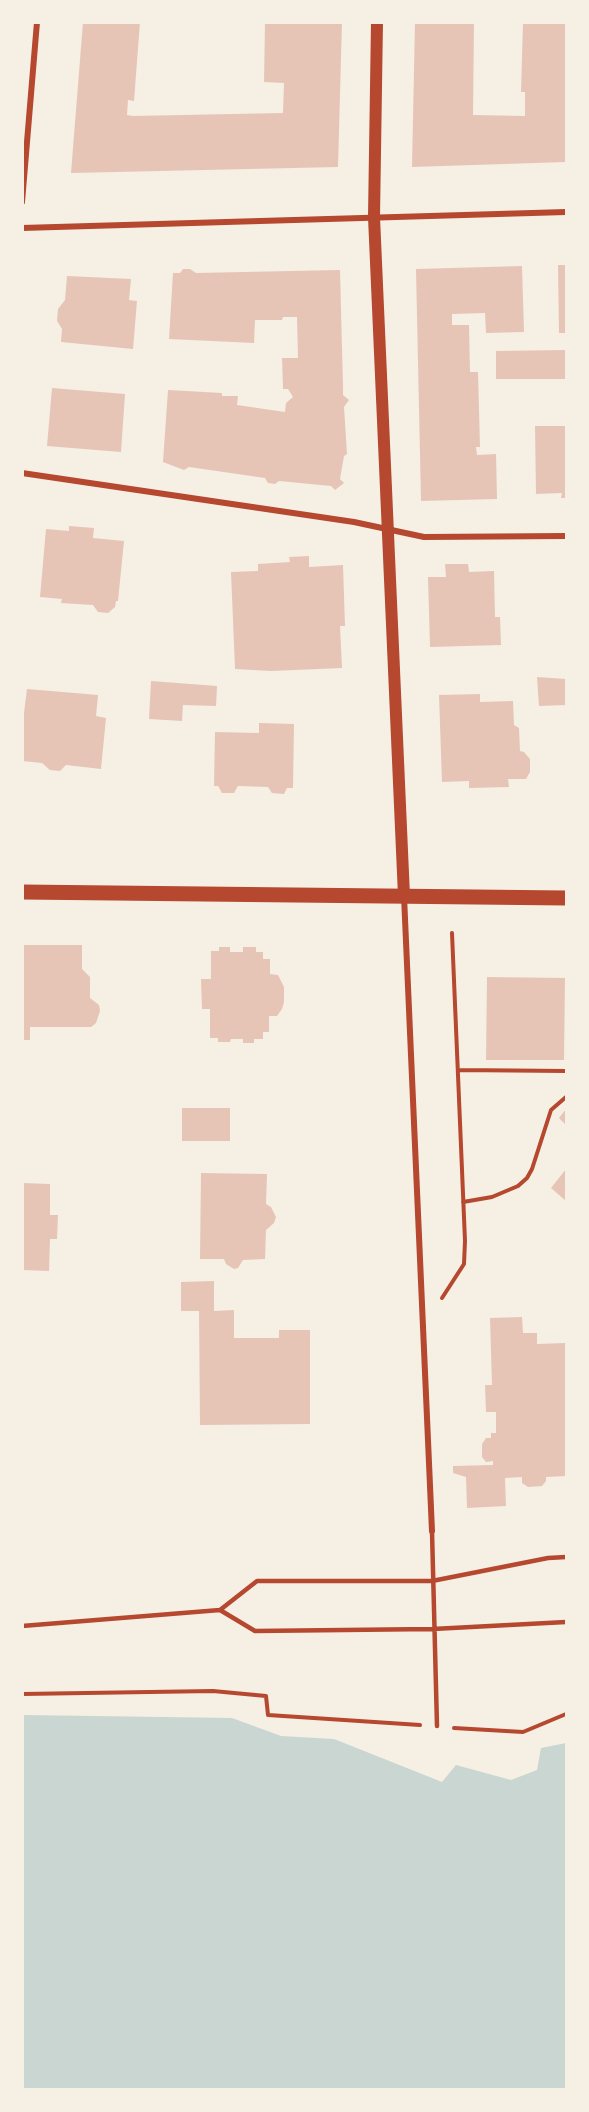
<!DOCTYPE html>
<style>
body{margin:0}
#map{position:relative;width:589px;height:2112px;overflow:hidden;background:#f6efe4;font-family:"Asap Condensed",sans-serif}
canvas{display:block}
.frame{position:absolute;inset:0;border:24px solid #f6efe4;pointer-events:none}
</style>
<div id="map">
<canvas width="589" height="2112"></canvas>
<div class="frame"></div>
</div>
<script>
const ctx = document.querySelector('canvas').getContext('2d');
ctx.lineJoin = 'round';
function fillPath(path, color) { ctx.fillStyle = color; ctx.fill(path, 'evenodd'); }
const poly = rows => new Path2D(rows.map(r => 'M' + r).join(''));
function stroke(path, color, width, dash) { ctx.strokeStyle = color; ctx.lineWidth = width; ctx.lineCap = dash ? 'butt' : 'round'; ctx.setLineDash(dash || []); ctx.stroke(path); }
fillPath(poly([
 [23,1715,232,1718,281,1736,334,1739,442,1782,456,1765,511,1780,537,1770,541,1748,566,1743,566,2089,23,2089]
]), '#c9d6d2');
fillPath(poly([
 [83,22,140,22,134,101,128,100,127,115,133,116,283,113,284,83,264,82,265,22,342,22,338,167,71,173],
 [415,22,474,22,473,115,525,116,525,92,521,92,523,22,566,22,566,162,412,167],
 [558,265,566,265,566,333,559,333],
 [522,266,524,332,486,333,485,313,452,314,452,325,469,325,470,372,478,372,480,447,476,447,477,455,496,454,497,499,421,501,416,269],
 [183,269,190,269,196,273,340,270,343,387,343,395,349,400,344,407,347,454,344,456,340,479,344,483,335,490,331,486,279,481,275,484,268,483,265,478,189,467,184,470,163,462,168,390,222,393,222,396,238,396,237,405,285,412,286,403,293,397,288,389,283,389,282,358,298,358,297,317,283,317,282,320,255,320,254,343,169,339,173,273,180,273],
 [67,276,131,279,129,300,137,301,133,349,61,342,62,329,57,321,58,309,65,300],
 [566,350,566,379,496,379,496,351],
 [52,388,125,394,121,452,47,446],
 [535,426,566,426,566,498,561,498,562,493,536,494],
 [69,526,94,528,93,538,124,541,118,601,116,601,115,607,108,613,98,612,93,605,61,603,62,599,40,597,46,529,69,531],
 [309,556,309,567,343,565,345,626,340,626,342,668,271,671,235,669,231,572,258,571,258,564,290,562,289,557],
 [445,564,468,564,469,572,494,571,495,617,500,617,501,645,430,647,428,577,446,577],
 [537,677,566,679,566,705,539,706],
 [151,681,217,686,216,706,183,705,182,721,149,719],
 [27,689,98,695,96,716,106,718,101,769,66,765,60,771,50,770,42,763,22,761,22,729],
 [480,694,480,702,513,701,514,725,519,728,520,751,524,752,530,759,530,772,526,779,508,779,509,787,469,788,469,781,442,782,439,695],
 [259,723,294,724,293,788,287,788,284,794,272,793,268,787,238,786,234,793,222,793,218,786,214,786,215,732,259,733],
 [22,945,82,945,82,969,90,977,90,998,99,1005,100,1011,96,1023,91,1027,30,1027,30,1040,22,1040],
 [219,947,230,947,230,952,243,952,243,947,256,947,256,952,263,952,263,959,270,959,270,974,278,975,284,987,284,1002,282,1009,277,1016,269,1016,269,1032,263,1032,263,1039,254,1039,254,1043,243,1043,243,1039,231,1039,230,1042,218,1042,218,1038,210,1038,210,1009,202,1009,201,979,211,979,211,951,219,951],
 [487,977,565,978,564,1060,486,1060],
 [182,1108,230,1108,230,1141,182,1141],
 [566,1109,566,1125,559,1118],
 [566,1169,566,1201,551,1188],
 [201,1173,267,1174,266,1204,271,1207,276,1217,274,1223,266,1230,265,1259,243,1260,238,1268,234,1269,226,1264,224,1259,200,1259],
 [22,1183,50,1184,50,1215,58,1215,57,1239,50,1239,49,1271,22,1270],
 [214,1281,214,1311,234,1310,234,1338,279,1338,279,1330,310,1330,310,1424,200,1425,199,1311,181,1311,181,1282],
 [522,1317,523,1333,537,1333,537,1344,565,1343,565,1352,566,1352,566,1476,546,1477,546,1481,542,1486,528,1487,522,1483,522,1477,505,1478,506,1506,467,1508,466,1477,453,1473,453,1466,493,1465,493,1461,486,1462,482,1457,482,1444,486,1438,491,1438,491,1433,496,1433,496,1412,486,1412,485,1385,492,1385,490,1318]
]), '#e6c5b7');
stroke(poly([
 [458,1070,566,1071],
 [463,1202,492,1197,518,1186,527,1178,532,1169,551,1110,566,1097],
 [442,1298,464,1264,465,1241,452,933],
 [22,1694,213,1691,266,1696,268,1715,420,1725],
 [454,1728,523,1732,566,1714]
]), '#b5482f', 4);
stroke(poly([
 [432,1531,437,1726],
 [220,1610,257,1581,432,1581,548,1558,566,1557],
 [22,1626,220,1610,255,1631,433,1629,566,1622]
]), '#b5482f', 4.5);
stroke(poly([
 [22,202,37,22],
 [22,228,566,212],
 [22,473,354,522,424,537,566,536],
 [404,896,432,1531]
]), '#b5482f', 6);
stroke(poly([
 [377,22,374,217,404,896]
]), '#b5482f', 12);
stroke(poly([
 [22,892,566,898]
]), '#b5482f', 15);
</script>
